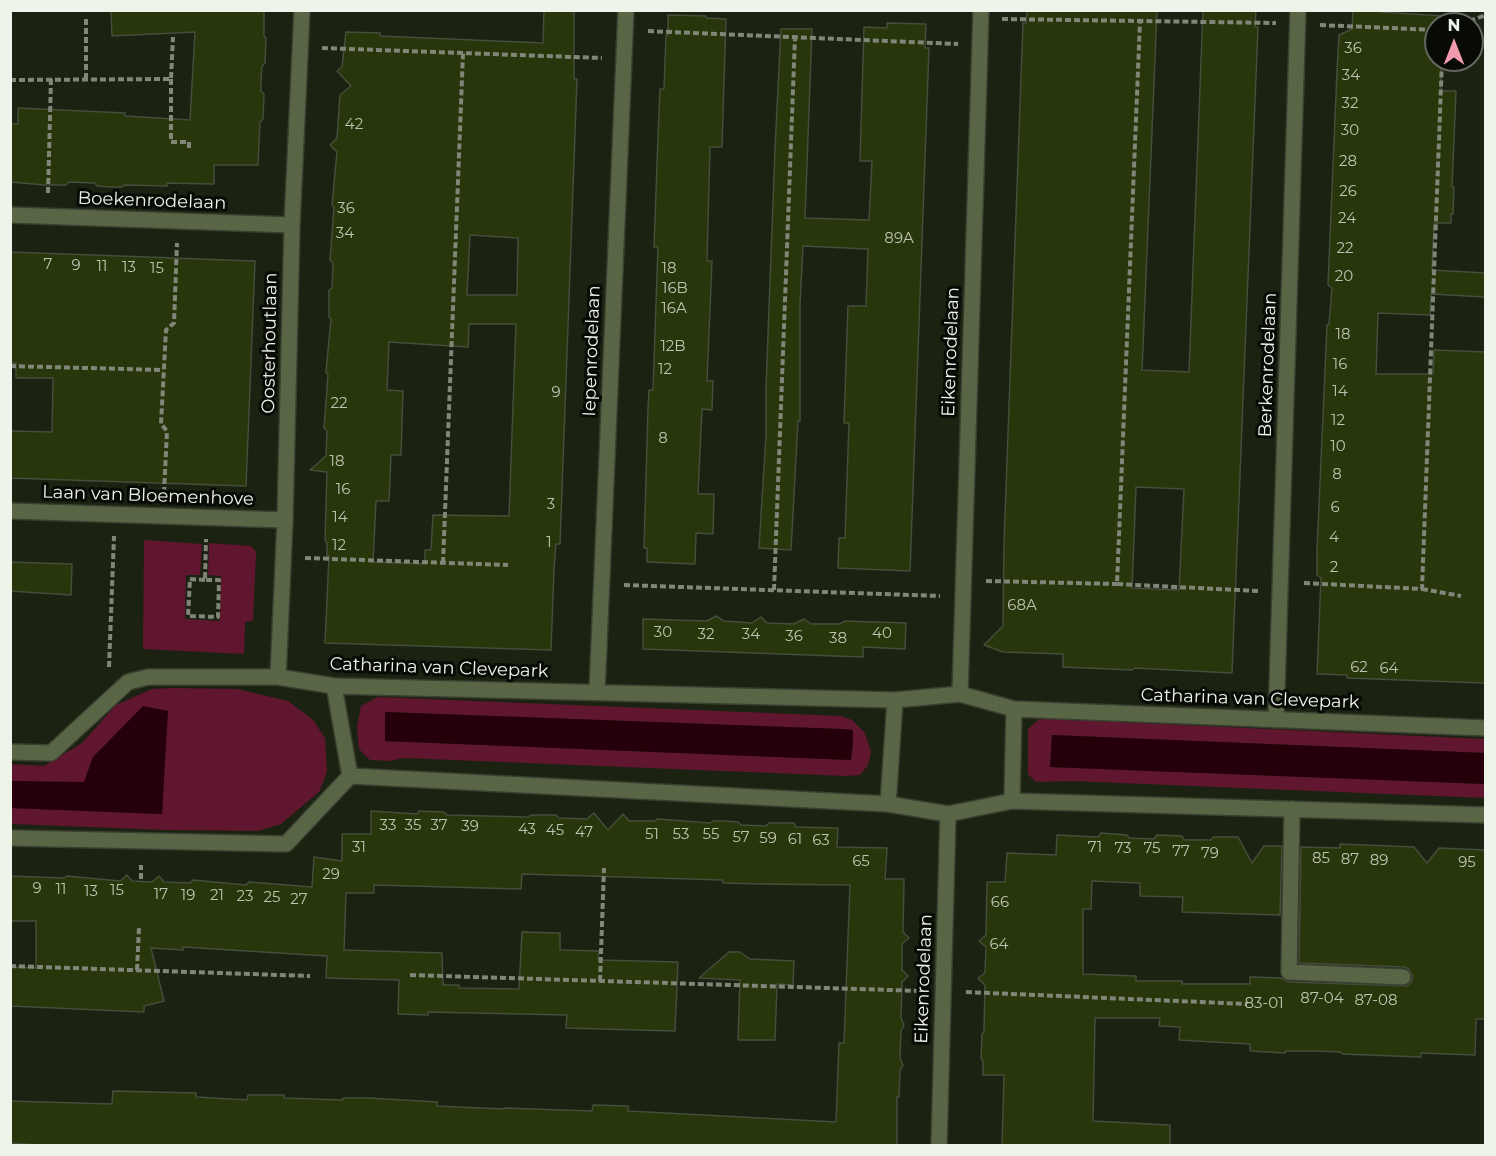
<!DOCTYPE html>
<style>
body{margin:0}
#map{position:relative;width:1496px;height:1156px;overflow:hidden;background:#1c2212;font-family:Montserrat,sans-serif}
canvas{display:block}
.frame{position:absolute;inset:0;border:12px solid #eff4ea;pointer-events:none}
.north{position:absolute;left:1424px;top:12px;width:60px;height:60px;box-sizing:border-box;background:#080b05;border:2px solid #646861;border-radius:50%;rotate:0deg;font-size:16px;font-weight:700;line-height:24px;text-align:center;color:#eff4ea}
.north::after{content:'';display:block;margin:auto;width:21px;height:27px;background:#f29aad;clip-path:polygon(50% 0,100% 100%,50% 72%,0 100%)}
</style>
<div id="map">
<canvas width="1496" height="1156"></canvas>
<div class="frame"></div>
<div class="north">N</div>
</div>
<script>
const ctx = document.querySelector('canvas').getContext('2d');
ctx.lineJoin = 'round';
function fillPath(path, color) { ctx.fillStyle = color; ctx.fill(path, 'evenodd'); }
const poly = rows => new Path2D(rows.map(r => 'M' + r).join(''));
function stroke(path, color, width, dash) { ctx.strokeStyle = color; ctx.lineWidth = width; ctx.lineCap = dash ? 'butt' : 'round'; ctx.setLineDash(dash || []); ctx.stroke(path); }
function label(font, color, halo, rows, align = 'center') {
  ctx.font = font + ' Montserrat,sans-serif'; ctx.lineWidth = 6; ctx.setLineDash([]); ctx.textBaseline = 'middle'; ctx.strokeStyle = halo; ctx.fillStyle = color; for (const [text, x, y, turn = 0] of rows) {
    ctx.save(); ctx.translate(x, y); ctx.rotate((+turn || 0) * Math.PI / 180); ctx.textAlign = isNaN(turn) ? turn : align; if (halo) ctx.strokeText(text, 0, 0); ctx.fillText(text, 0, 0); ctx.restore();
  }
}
fillPath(poly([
 [144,540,202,544,200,575,186,575,185,619,220,621,221,576,208,575,209,543,251,546,256,552,253,621,245,622,244,654,143,649],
 [170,688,237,689,288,701,313,720,325,738,327,772,319,792,281,824,258,831,166,830,11,824,11,808,162,814,167,711,93,757,84,783,11,781,10,764,44,766,82,743,116,705,152,689],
 [378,697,841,716,852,720,865,733,871,752,868,765,860,775,846,776,404,758,389,761,370,760,359,749,357,727,361,706],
 [385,712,841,729,853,730,853,741,851,760,385,741],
 [1057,717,1072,720,1485,739,1485,753,1052,735,1050,767,1485,784,1485,798,1072,781,1036,782,1028,774,1028,729,1038,720]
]), '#60162e');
fillPath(poly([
 [143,706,168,711,162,814,11,808,11,781,84,782,93,757],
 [385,712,841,729,853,730,853,741,851,760,385,741],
 [1052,735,1485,753,1485,784,1050,767]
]), '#25000b');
const building = poly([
 [111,10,264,10,264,36,266,38,265,63,262,66,261,80,261,91,264,94,263,119,260,122,258,165,214,165,214,184,167,183,167,186,124,185,122,187,111,187,97,186,95,183,69,182,66,185,45,185,10,182,10,124,18,124,18,108,125,113,125,116,190,120,195,32,112,36,111,10],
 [544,10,574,10,574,79,577,79,560,544,556,544,554,569,551,650,325,643,329,556,327,556,327,543,325,540,327,472,310,470,326,456,327,431,324,428,328,375,326,372,331,319,329,317,329,290,332,288,333,263,330,260,334,207,332,205,337,152,330,145,337,138,340,95,351,86,337,71,342,67,346,32,380,33,380,36,543,43,544,10],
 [470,235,518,238,517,295,467,295,470,235],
 [469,324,516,324,509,516,433,515,431,550,425,550,425,564,373,562,376,501,389,501,391,455,401,455,403,391,387,390,389,342,468,347,469,324],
 [1027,10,1157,10,1142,370,1189,372,1203,10,1256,10,1255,27,1258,27,1232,673,1135,668,1132,670,1063,667,1063,654,1003,652,984,645,1003,626,1004,543,1023,23,1026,23,1027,10],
 [1136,487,1184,489,1179,590,1132,588,1136,487],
 [1353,10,1381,10,1381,12,1443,16,1442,24,1436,24,1436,60,1441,60,1441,91,1456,91,1452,187,1454,187,1453,214,1451,214,1451,223,1434,223,1432,270,1485,273,1485,297,1431,294,1430,315,1378,313,1376,374,1433,374,1434,350,1485,352,1485,683,1347,678,1347,675,1317,674,1321,578,1317,575,1317,550,1327,325,1329,324,1332,288,1328,285,1337,71,1339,35,1352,29,1353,10],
 [668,15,706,16,706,18,726,19,722,147,710,147,707,261,712,261,707,381,713,381,712,410,702,409,698,494,714,494,713,534,696,533,695,564,647,562,647,548,644,548,648,409,649,390,653,390,658,247,654,247,659,111,660,89,664,89,666,35,668,35,668,15],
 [887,23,926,24,925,48,929,48,910,571,838,568,839,538,845,538,847,480,849,423,844,423,848,306,866,306,868,249,803,246,800,304,800,421,798,421,791,550,759,548,766,435,766,388,775,149,781,29,812,29,805,218,869,220,872,161,860,161,864,27,887,28,887,23],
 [10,252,255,261,246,486,10,478,10,431,52,432,53,378,16,378,16,363,10,363,10,252],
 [10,562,72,564,71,595,10,591,10,562],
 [716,616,724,621,752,623,761,617,767,623,794,624,804,619,811,624,840,624,845,621,906,623,905,649,863,647,863,657,643,649,643,619,707,621,716,616],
 [371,811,417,814,419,811,444,812,447,815,528,817,531,815,556,815,559,818,587,819,594,813,608,830,623,814,629,821,655,821,657,819,710,823,713,821,724,821,738,822,741,825,766,826,769,823,794,823,796,827,838,828,837,847,887,848,885,879,904,879,903,932,909,938,902,944,902,970,908,976,902,982,901,1018,904,1025,901,1031,900,1058,903,1065,900,1071,899,1097,897,1097,897,1146,51,1146,10,1143,10,1101,112,1104,113,1091,196,1093,196,1097,247,1100,248,1095,284,1095,284,1098,343,1100,343,1098,369,1098,437,1102,437,1106,503,1109,504,1108,592,1111,593,1105,628,1106,628,1111,836,1122,839,1043,844,1043,850,885,760,884,723,883,723,880,522,874,521,889,374,885,374,893,346,893,344,950,442,953,443,985,459,985,459,988,519,989,522,932,560,933,560,950,599,951,598,960,678,962,675,1031,566,1028,567,1015,428,1012,428,1015,398,1014,399,980,326,978,327,956,183,947,183,950,151,948,164,1001,144,1006,144,1012,10,1006,10,967,36,968,36,921,10,921,10,876,64,878,67,876,120,881,127,875,132,881,152,882,159,876,164,882,190,883,193,880,246,885,249,882,312,887,314,857,342,861,342,834,371,834,371,811],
 [1101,833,1127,835,1129,838,1154,839,1157,835,1182,836,1184,840,1211,840,1213,837,1238,837,1252,863,1264,846,1282,846,1280,915,1182,912,1183,897,1140,896,1140,883,1092,881,1091,909,1083,909,1083,974,1136,976,1136,981,1182,981,1182,984,1250,984,1250,977,1281,978,1289,982,1407,986,1411,983,1413,977,1409,969,1404,967,1299,963,1301,847,1340,848,1340,844,1414,847,1427,863,1439,848,1485,850,1485,1019,1476,1019,1475,1055,1421,1053,1421,1057,1342,1054,1341,1052,1315,1051,1285,1051,1285,1053,1250,1051,1250,1044,1179,1040,1180,1027,1159,1026,1160,1018,1095,1018,1093,1121,1170,1125,1170,1146,1002,1146,1004,1075,983,1075,983,1061,981,1058,982,1034,984,1032,985,985,978,978,985,973,986,947,979,941,986,935,987,882,1005,882,1007,853,1056,855,1057,835,1098,837,1101,833],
 [729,952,740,952,750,959,794,961,793,985,777,984,775,1040,738,1040,740,980,699,978,729,952]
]);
fillPath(building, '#27360b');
stroke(building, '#454d3b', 1.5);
const service = poly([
 [1292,809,1289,972,1403,977]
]);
const minor = poly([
 [10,215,292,225],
 [10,511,285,520],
 [278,677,285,520,292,225,302,10],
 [334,686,350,776],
 [597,692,626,10],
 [960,694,981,10],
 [960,694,1014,709,1012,801,948,814,888,804,895,700,960,694],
 [1014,709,1486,728],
 [1276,720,1298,10],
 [10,752,51,753,128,682,148,677,278,677,334,686,895,700],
 [1012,801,1486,815],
 [10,838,286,844,350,776,888,804],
 [939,1146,948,814]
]);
stroke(service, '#3a3f30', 18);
stroke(minor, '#3a3f30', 18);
stroke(poly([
 [1002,19,1140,21],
 [1461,24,1486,15],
 [1320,25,1436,30],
 [648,31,958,44],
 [322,48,602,58],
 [86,79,86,18],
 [171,79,171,142,189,142,189,149],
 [10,80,171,79,173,37],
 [48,193,51,79],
 [10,366,163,370],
 [164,493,167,431,161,424,166,330,174,323,177,243],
 [305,558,508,565],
 [443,563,463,53],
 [205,580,190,579,188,616,218,617,219,580,205,580,206,539],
 [986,581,1117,584],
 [1304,583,1422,589,1442,60],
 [624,585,940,596],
 [1422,589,1461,596],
 [774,590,795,37],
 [1258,591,1117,584,1140,21,1276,23],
 [109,667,114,536],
 [141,879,141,865],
 [10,966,310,976],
 [137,970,139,927],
 [410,975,922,991],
 [600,981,604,868],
 [966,992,1247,1004]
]), '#818679', 4, [6, 3]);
stroke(service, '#586646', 15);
stroke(minor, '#586646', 15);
label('15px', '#bdc4b2', null, [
 ["36",1353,49],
 ["34",1351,76],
 ["32",1350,104],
 ["42",354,125],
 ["30",1350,131],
 ["28",1348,162],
 ["26",1348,192],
 ["36",346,209],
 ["24",1347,219],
 ["34",345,234],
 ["89A",899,239],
 ["22",1345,249],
 ["7",48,265],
 ["9",76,266],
 ["11",102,267],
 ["13",129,268],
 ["15",157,269],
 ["18",669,269],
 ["20",1344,277],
 ["16B",675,289],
 ["16A",674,309],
 ["18",1343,335],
 ["12B",673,347],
 ["16",1340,365],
 ["12",665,370],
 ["14",1340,392],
 ["9",556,393],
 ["22",339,404],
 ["12",1338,421],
 ["8",663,439],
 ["10",1338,447],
 ["18",337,462],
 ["8",1337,475],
 ["16",343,490],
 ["3",551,505],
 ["6",1335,508],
 ["14",340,518],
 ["4",1334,538],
 ["1",549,543],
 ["12",339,546],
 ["2",1334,568],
 ["68A",1022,606],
 ["30",663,633],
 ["40",882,634],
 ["32",706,635],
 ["34",751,635],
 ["36",794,637],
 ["38",838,639],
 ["62",1359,668],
 ["64",1389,669],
 ["33",388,826],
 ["35",413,826],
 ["37",439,826],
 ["39",470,827],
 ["43",527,830],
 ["45",555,831],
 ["47",584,833],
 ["51",652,835],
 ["53",681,835],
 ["55",711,835],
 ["57",741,838],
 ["59",768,839],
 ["61",795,840],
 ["63",821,841],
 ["31",359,848],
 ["71",1095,848],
 ["73",1123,849],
 ["75",1152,849],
 ["77",1181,852],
 ["79",1210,854],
 ["85",1321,859],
 ["87",1350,860],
 ["89",1379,861],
 ["65",861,862],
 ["95",1467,863],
 ["29",331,875],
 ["9",37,889],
 ["11",61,890],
 ["15",117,891],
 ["13",91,892],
 ["17",161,895],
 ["19",188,896],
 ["21",217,896],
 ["23",245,897],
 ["25",272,898],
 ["27",299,900],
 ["66",1000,903],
 ["64",999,945],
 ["87-04",1322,999],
 ["87-08",1376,1001],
 ["83-01",1264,1004]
]);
label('18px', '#eff4ea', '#080b05', [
 ["Boekenrodelaan",152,201,2],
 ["Oosterhoutlaan",270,343,-89],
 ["Iepenrodelaan",592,351,-88],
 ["Eikenrodelaan",951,352,-88],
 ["Berkenrodelaan",1268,365,-88],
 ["Laan van Bloemenhove",148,496,2],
 ["Catharina van Clevepark",439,668,2],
 ["Catharina van Clevepark",1250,699,2],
 ["Eikenrodelaan",924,979,-88]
]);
</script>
